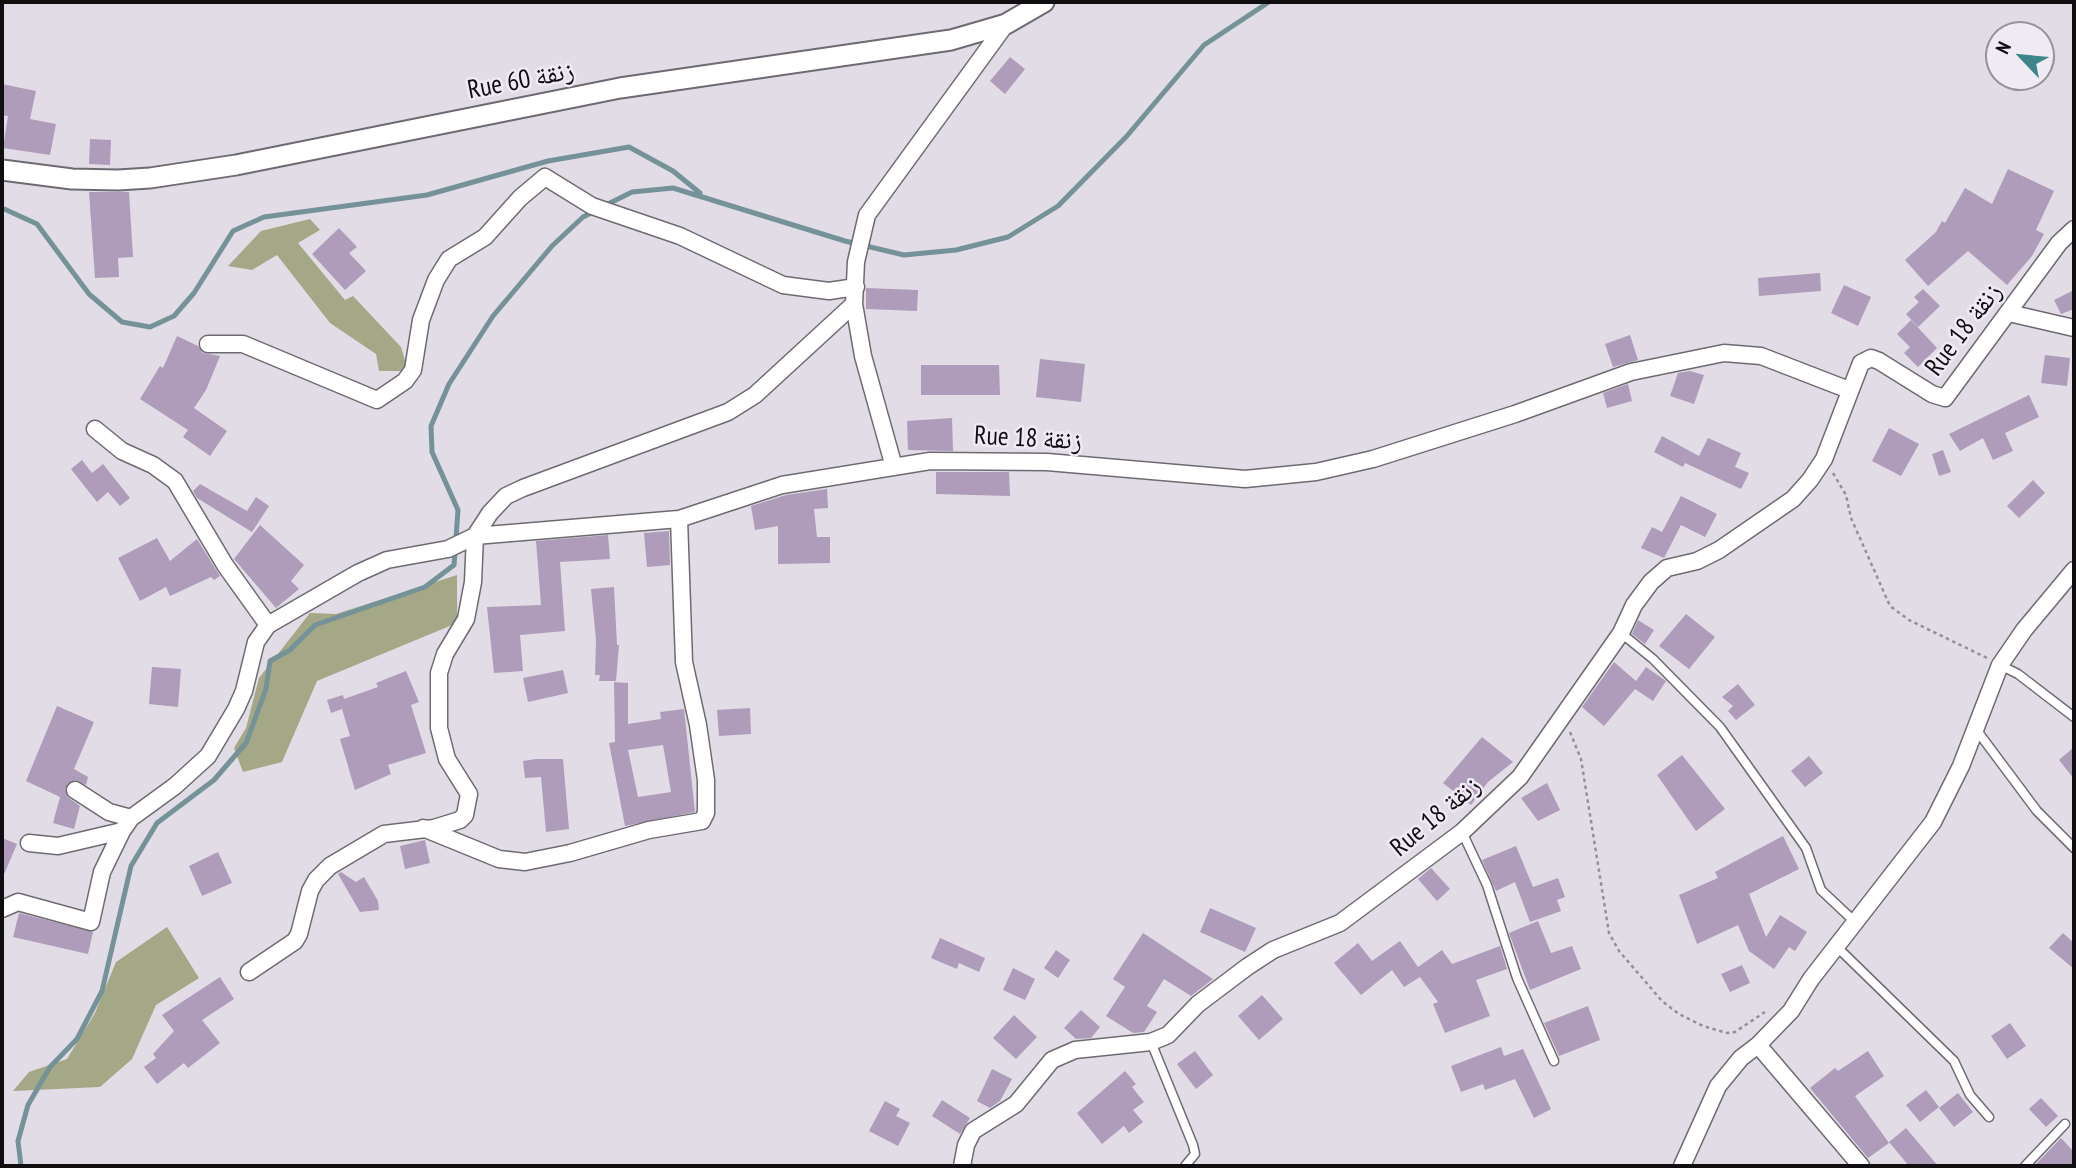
<!DOCTYPE html>
<meta charset="utf-8">
<style>
body{margin:0}
#map{position:relative;width:2076px;height:1168px;overflow:hidden;background:#e2dce6;font-family:"PT Sans Narrow",sans-serif}
canvas{display:block}
.frame{position:absolute;inset:0;border:4px solid #100e11;pointer-events:none}
.north{position:absolute;left:1985px;top:21px;width:70px;height:70px;box-sizing:border-box;background:#efeaf3;border:2px solid #969299;border-radius:50%;rotate:296deg;font-size:19px;font-weight:700;line-height:28px;text-align:center;color:#100e11}
.north::after{content:'';display:block;margin:auto;width:24px;height:32px;background:#3d8589;clip-path:polygon(50% 0,100% 100%,50% 72%,0 100%)}
</style>
<div id="map">
<canvas width="2076" height="1168"></canvas>
<div class="frame"></div>
<div class="north">N</div>
</div>
<script>
const ctx = document.querySelector('canvas').getContext('2d');
ctx.lineJoin = 'round';
function fillPath(path, color) { ctx.fillStyle = color; ctx.fill(path, 'evenodd'); }
const poly = rows => new Path2D(rows.map(r => 'M' + r).join(''));
function stroke(path, color, width, dash) { ctx.strokeStyle = color; ctx.lineWidth = width; ctx.lineCap = dash ? 'butt' : 'round'; ctx.setLineDash(dash || []); ctx.stroke(path); }
function label(font, color, halo, rows, align = 'center') {
  ctx.font = font + ' "PT Sans Narrow","Noto Naskh Arabic",sans-serif'; ctx.lineWidth = 5; ctx.setLineDash([]); ctx.textBaseline = 'middle'; ctx.strokeStyle = halo; ctx.fillStyle = color; for (const [text, x, y, turn = 0] of rows) {
    ctx.save(); ctx.translate(x, y); ctx.rotate((+turn || 0) * Math.PI / 180); ctx.textAlign = isNaN(turn) ? turn : align; if (halo) ctx.strokeText(text, 0, 0); ctx.fillText(text, 0, 0); ctx.restore();
  }
}
fillPath(poly([
 [310,219,320,230,298,243,345,300,353,296,401,347,408,371,379,371,376,354,330,323,277,255,252,270,228,266,261,231],
 [457,575,457,623,317,681,282,762,243,772,234,748,246,728,259,678,310,613,336,614],
 [167,927,199,978,156,1005,132,1059,100,1087,13,1091,29,1072,67,1059,95,1013,116,962]
]), '#a4a887');
stroke(poly([
 [604,206,632,192,673,188,845,241,904,255,956,250,1008,237,1058,206,1126,137,1204,45,1269,2],
 [2,208,37,224,89,294,122,322,150,327,174,316,194,293,233,231,264,217,427,195,548,161,629,147,673,171,700,193],
 [21,1166,18,1141,28,1105,50,1067,77,1039,102,991,131,866,157,823,214,780,246,743,266,689,270,661,290,650,315,625,425,587,454,565,458,510,432,452,431,426,449,384,493,316,552,246,583,217,595,211]
]), '#759298', 5);
fillPath(poly([
 [1010,57,1025,69,1005,94,990,81],
 [2,84,36,91,30,119,56,124,50,155,3,148,8,116,2,115],
 [90,139,111,140,110,165,89,164],
 [2008,169,2054,191,2036,230,2044,234,2032,256,2007,285,1968,251,1928,286,1905,260,1936,232,1942,221,1945,223,1965,188,1992,204],
 [89,192,129,192,133,257,118,258,119,277,95,278],
 [339,228,357,247,349,253,366,271,345,290,312,254],
 [1820,273,1821,291,1759,296,1758,278],
 [1844,285,1871,297,1858,326,1831,313],
 [866,288,918,290,917,311,866,309],
 [1923,289,1940,306,1918,327,1906,314,1919,302,1914,297],
 [2074,290,2074,309,2061,314,2054,300],
 [1911,320,1937,348,1918,367,1904,353,1910,347,1897,334],
 [1630,335,1638,360,1613,367,1605,344],
 [177,336,198,346,203,353,220,356,206,390,194,408,227,431,210,456,183,437,188,430,140,399,160,366,163,368],
 [2045,355,2070,358,2067,386,2041,383],
 [1040,359,1085,364,1081,402,1036,397],
 [921,365,999,365,1000,395,921,395],
 [1690,371,1704,375,1694,404,1670,396,1678,373],
 [1628,384,1632,401,1607,408,1603,393],
 [2029,395,2039,417,2005,433,2013,451,1993,460,1983,438,1960,451,1949,434],
 [952,418,953,451,908,450,907,421],
 [1889,428,1919,444,1901,476,1872,461],
 [1662,436,1699,456,1708,438,1741,453,1735,467,1749,473,1741,489,1685,463,1683,467,1654,452],
 [1943,450,1951,472,1939,476,1932,454],
 [82,460,92,473,103,464,130,498,120,506,108,492,97,502,71,469],
 [936,472,1009,472,1010,496,936,494],
 [2033,480,2045,493,2019,518,2007,506],
 [200,484,247,511,256,497,269,506,252,532,197,498,193,491],
 [827,489,828,508,814,509,817,537,830,537,830,563,778,564,778,526,755,530,751,506,786,495],
 [1681,496,1717,514,1705,537,1681,525,1664,558,1641,548,1652,527,1662,532],
 [260,525,304,565,291,581,299,589,276,608,234,559],
 [669,531,670,565,647,567,644,533],
 [608,535,610,559,560,562,565,631,520,635,523,671,494,673,487,607,541,605,536,541],
 [157,538,170,561,197,539,220,576,214,580,211,577,170,596,166,587,140,601,118,558],
 [614,587,617,645,619,645,616,681,599,681,600,675,595,675,596,640,591,589],
 [1686,614,1715,637,1689,669,1659,646],
 [1638,620,1654,630,1645,644,1632,634],
 [1614,662,1636,681,1646,667,1666,681,1653,701,1635,689,1604,726,1582,707],
 [152,667,181,669,178,707,149,704],
 [563,670,568,693,528,702,523,678],
 [406,671,419,702,411,705,426,753,388,765,391,774,355,790,340,739,350,736,342,709,331,713,327,700,343,695,344,699,378,687,376,683],
 [614,682,628,683,628,724,661,719,660,712,684,709,695,812,625,826,609,743,615,742],
 [663,745,671,792,638,797,628,750],
 [1738,684,1755,705,1736,720,1728,711,1733,706,1722,697],
 [57,706,94,722,74,769,88,777,86,785,75,780,65,789,69,798,80,806,74,829,53,823,60,797,26,781],
 [750,708,751,734,719,736,717,710],
 [1482,737,1513,762,1488,782,1471,805,1443,783],
 [2074,747,2074,779,2059,760],
 [1682,755,1725,809,1696,831,1657,775],
 [1809,756,1823,773,1805,787,1791,771],
 [536,759,563,759,569,829,546,832,541,777,525,778,523,761],
 [1547,783,1560,810,1538,821,1521,798],
 [1783,836,1799,869,1749,894,1766,937,1780,915,1807,932,1795,951,1789,947,1774,969,1749,951,1738,925,1697,944,1679,895,1718,878,1715,872],
 [2,838,17,844,2,879],
 [425,840,430,863,405,869,400,846],
 [1516,846,1533,887,1558,878,1565,897,1557,900,1561,911,1530,922,1515,882,1496,891,1482,860],
 [218,852,232,883,202,896,189,866],
 [1431,868,1450,889,1437,901,1418,879],
 [341,872,356,882,364,877,378,901,379,910,360,912,338,874],
 [1210,908,1256,928,1245,952,1200,932],
 [19,913,93,932,88,954,13,937],
 [1538,921,1551,953,1572,946,1581,969,1530,990,1509,933],
 [1143,933,1213,979,1191,996,1164,979,1147,1006,1157,1012,1144,1032,1133,1033,1106,1016,1125,987,1113,979],
 [2063,933,2074,943,2074,969,2049,948],
 [940,938,985,958,979,972,959,963,957,969,931,958],
 [1400,941,1418,967,1442,950,1452,964,1500,946,1507,969,1476,980,1490,1016,1445,1033,1433,1004,1438,1002,1420,977,1404,987,1392,970,1361,995,1334,963,1358,943,1372,961],
 [1056,950,1070,960,1058,978,1044,968],
 [1742,965,1750,983,1730,992,1721,974],
 [1013,968,1035,979,1025,1000,1003,990],
 [220,977,234,999,202,1020,220,1043,188,1068,184,1063,157,1084,144,1067,156,1058,153,1054,174,1031,162,1015],
 [1262,995,1283,1019,1259,1040,1238,1016],
 [1588,1006,1600,1040,1559,1056,1544,1023],
 [1081,1010,1100,1027,1091,1038,1076,1039,1064,1028],
 [1014,1015,1037,1037,1016,1059,993,1038],
 [2010,1023,2026,1046,2007,1059,1991,1036],
 [1501,1047,1504,1056,1523,1049,1551,1109,1534,1118,1515,1079,1485,1090,1483,1084,1461,1092,1451,1066],
 [1195,1051,1213,1075,1196,1089,1177,1064],
 [1868,1051,1884,1076,1855,1096,1889,1143,1868,1158,1810,1088,1835,1068,1838,1071],
 [992,1069,1012,1079,1000,1101,990,1108,977,1101],
 [1125,1071,1136,1084,1132,1087,1144,1102,1133,1110,1143,1122,1129,1133,1124,1126,1102,1144,1077,1113],
 [1926,1090,1939,1107,1920,1122,1906,1105],
 [1958,1093,1973,1112,1954,1127,1939,1108],
 [2041,1098,2058,1116,2046,1127,2029,1109],
 [942,1100,970,1118,960,1134,932,1116],
 [885,1101,900,1109,896,1116,910,1123,898,1146,869,1131],
 [1906,1128,1938,1166,1909,1166,1889,1142],
 [2061,1138,2074,1152,2074,1166,2034,1166]
]), '#ae9cba');
const service = poly([
 [1621,633,1653,659,1720,727,1806,848,1821,890,1855,922],
 [2000,665,2018,674,2074,717],
 [1975,728,2037,811,2074,848],
 [1462,832,1487,885,1517,978,1554,1061],
 [1836,946,1954,1061,1970,1095,1989,1117],
 [1151,1042,1193,1145,1195,1154,1185,1166],
 [2025,1166,2065,1124]
]);
const minor = poly([
 [2009,313,2074,328],
 [208,344,243,344,377,400,405,381,413,370,421,320,436,280,449,259,485,237,520,198,545,177,592,206,680,236,783,285,829,291,856,287],
 [95,429,122,451,153,465,175,481,225,565,268,625],
 [894,467,863,356,854,304,856,262,867,215,1006,24],
 [75,790,109,812,131,818],
 [423,828,499,859,525,862,570,853,649,830,702,821,706,813,706,780,698,725,684,662,679,519],
 [29,843,58,846,122,831],
 [2,909,18,902,91,922,102,872,122,831,131,818,175,786,208,756,236,709,244,691,256,642,268,625,358,573,387,560,448,549,475,536,679,519,782,485,930,461,1047,462,1245,479,1316,472,1373,459,1515,414,1631,372,1724,353,1761,356,1849,390],
 [249,972,295,941,299,934,310,891,316,880,330,866,384,834,434,828,460,820,465,815,469,794,447,759,439,728,439,673,445,654,466,619,473,582,475,536,490,513,506,496,523,488,728,412,755,395,854,304],
 [1758,1045,1861,1166],
 [962,1166,966,1145,973,1131,1016,1104,1052,1060,1075,1050,1151,1042,1168,1035,1198,1004,1247,967,1273,950,1340,923,1462,832,1520,777,1621,633,1634,605,1651,582,1667,568,1697,561,1719,550,1793,499,1810,480,1824,459,1861,363,1871,358,1879,361,1932,394,1945,398,2059,243,2074,229],
 [1682,1166,1718,1086,1741,1058,1758,1045,1791,1011,1811,979,1933,822,1961,766,2000,665,2024,630,2074,570]
]);
const tertiary = poly([
 [2,170,72,179,118,180,150,178,236,165,620,88,951,40,1006,24,1044,2]
]);
stroke(service, '#6e6a72', 11);
stroke(minor, '#6e6a72', 19);
stroke(tertiary, '#6e6a72', 23);
stroke(poly([
 [1833,473,1846,495,1851,518,1890,606,1909,620,1987,658],
 [1570,732,1581,759,1609,933,1619,951,1662,1001,1679,1014,1703,1026,1727,1033,1735,1032,1765,1012]
]), '#949097', 2.5, [3.5, 3.5]);
stroke(service, '#fff', 8);
stroke(minor, '#fff', 16);
stroke(tertiary, '#fff', 19);
label('26px', '#100e11', '#efeaf3', [
 ["Rue 60 زنقة",521,81,-11],
 ["Rue 18 زنقة",1964,330,-53],
 ["Rue 18 زنقة",1028,439,3],
 ["Rue 18 زنقة",1436,817,-40]
]);
</script>
